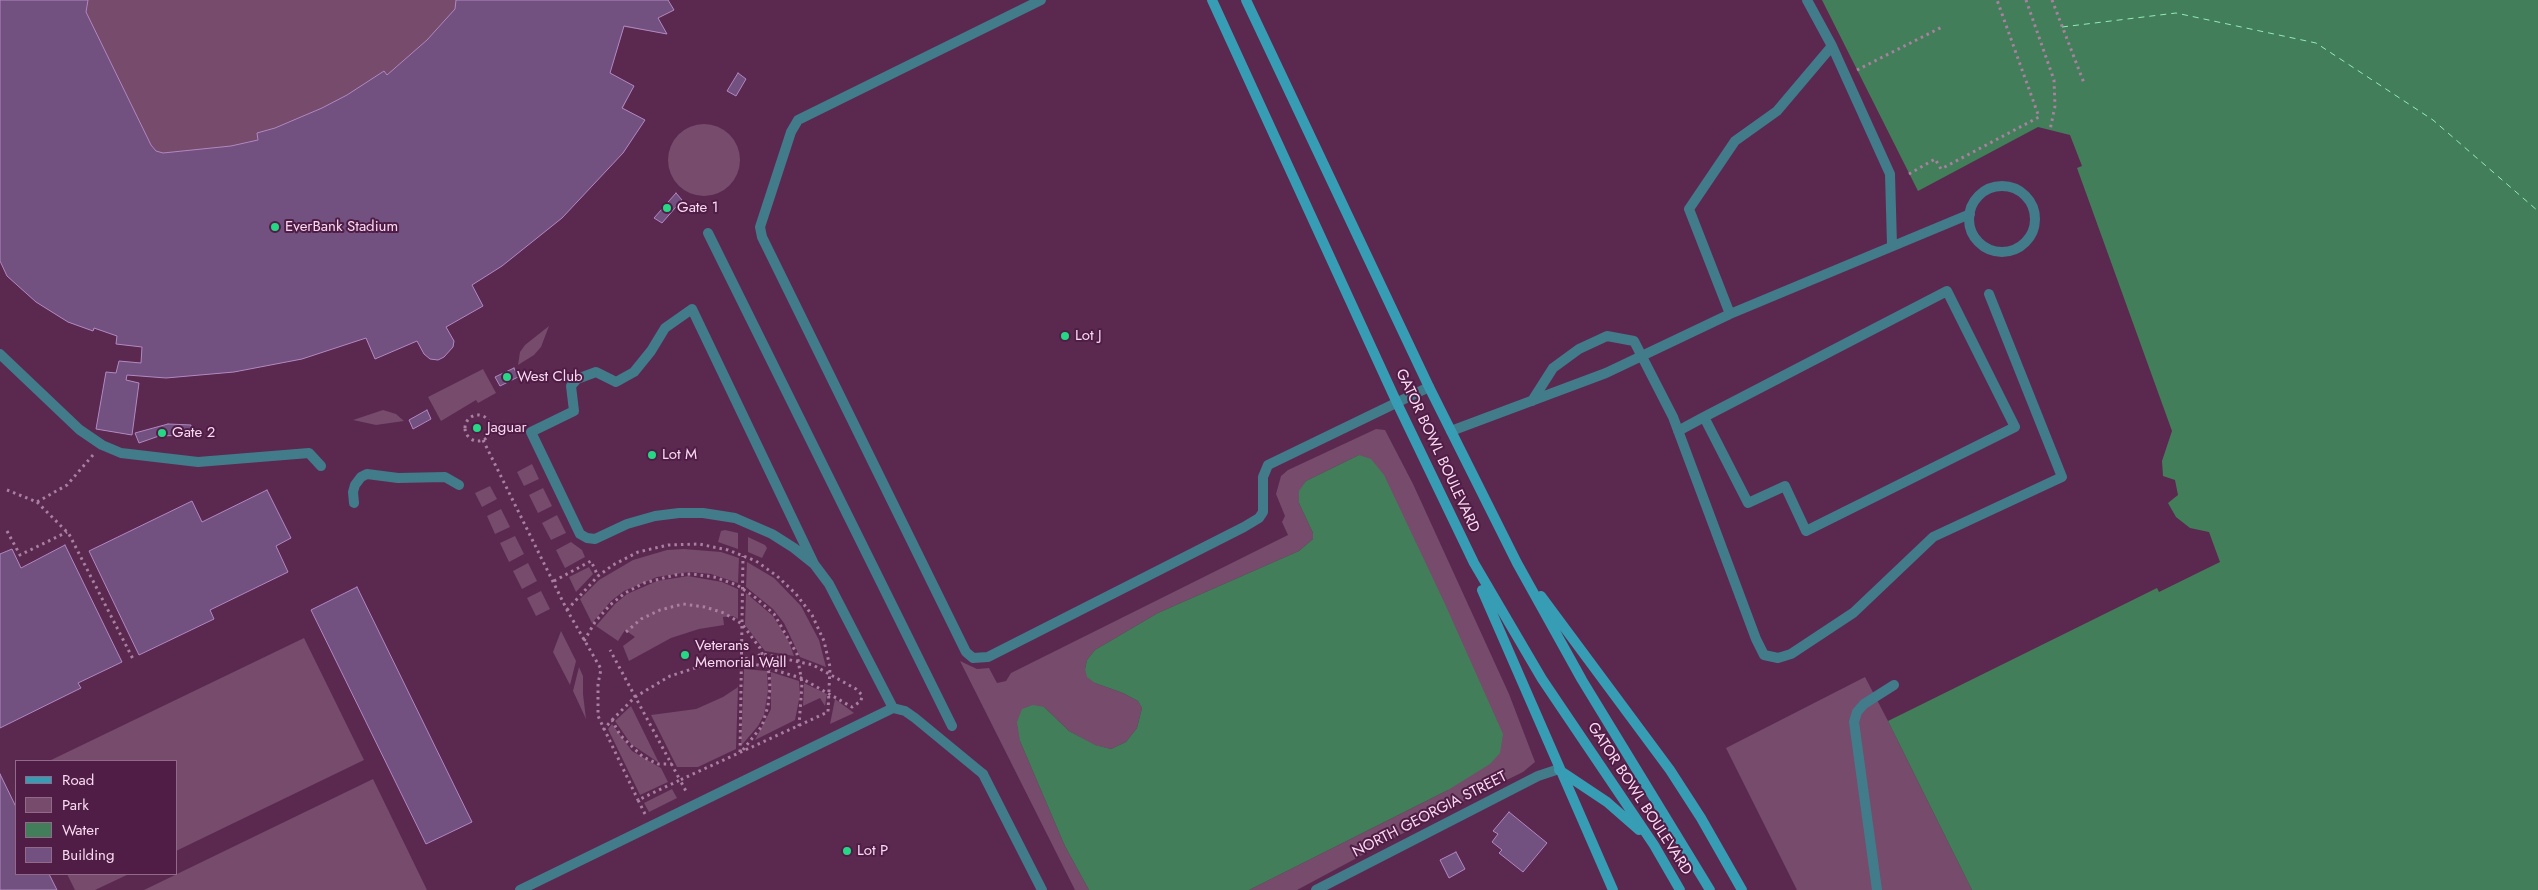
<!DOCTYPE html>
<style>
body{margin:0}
#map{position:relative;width:2538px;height:890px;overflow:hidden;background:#5b2850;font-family:Jost,sans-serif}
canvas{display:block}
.legend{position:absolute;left:15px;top:760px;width:162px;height:115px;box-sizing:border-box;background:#4f1d45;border:1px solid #93698a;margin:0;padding:6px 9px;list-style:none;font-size:15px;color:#fadaf1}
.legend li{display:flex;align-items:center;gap:10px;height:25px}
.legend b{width:25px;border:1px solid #93698a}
</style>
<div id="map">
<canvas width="2538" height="890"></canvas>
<ul class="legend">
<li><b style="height:6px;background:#379db4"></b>Road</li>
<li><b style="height:14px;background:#764b6b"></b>Park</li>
<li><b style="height:14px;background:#437e5b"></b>Water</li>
<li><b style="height:14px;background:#72507f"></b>Building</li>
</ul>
</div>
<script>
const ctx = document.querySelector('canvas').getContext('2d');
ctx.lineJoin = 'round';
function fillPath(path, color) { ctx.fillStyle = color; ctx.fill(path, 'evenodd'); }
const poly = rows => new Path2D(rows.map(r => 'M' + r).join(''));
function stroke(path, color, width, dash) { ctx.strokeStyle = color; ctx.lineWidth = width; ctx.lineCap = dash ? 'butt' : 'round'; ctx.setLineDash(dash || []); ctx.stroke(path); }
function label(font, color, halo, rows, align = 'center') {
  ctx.font = font + ' Jost,sans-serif'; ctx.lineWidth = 4; ctx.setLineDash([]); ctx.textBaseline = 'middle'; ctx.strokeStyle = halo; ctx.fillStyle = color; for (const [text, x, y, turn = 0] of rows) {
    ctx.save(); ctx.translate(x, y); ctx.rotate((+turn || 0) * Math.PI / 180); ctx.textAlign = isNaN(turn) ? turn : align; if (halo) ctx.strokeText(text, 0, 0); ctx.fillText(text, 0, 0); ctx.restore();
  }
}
fillPath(poly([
 [0,0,668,0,674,10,658,18,667,34,624,27,610,73,634,86,623,108,645,120,623,153,562,218,502,266,472,285,483,306,446,327,454,341,453,347,444,357,430,359,424,354,417,341,375,359,366,338,302,359,234,372,166,378,127,375,127,380,139,383,132,435,96,429,106,372,116,373,119,361,141,363,142,347,116,344,117,335,95,329,93,331,68,322,36,302,7,276],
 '668 160a36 36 0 1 1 72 0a36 36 0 1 1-72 0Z',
 [549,326,541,347,534,355,518,365,520,352,525,345],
 [483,369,496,393,478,403,476,400,441,421,428,397],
 [383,410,396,414,404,421,376,425,353,420],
 [1376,429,1385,430,1413,484,1509,694,1535,762,1523,772,1452,807,1297,890,1249,890,1448,790,1359,455,1306,481,1300,491,1299,503,1313,533,1313,539,1299,551,1158,613,1095,650,1087,660,1085,669,1095,683,1123,693,1138,701,1142,708,1137,728,1126,742,1111,749,1094,745,1069,731,1044,707,1020,741,1065,846,1089,890,1075,890,960,661,977,669,989,668,997,683,1006,681,1011,673,1288,535,1282,522,1285,516,1276,494,1281,476,1288,470],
 [532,464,539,479,524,486,517,472],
 [490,486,497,499,482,507,475,493],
 [543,488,552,506,538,513,529,495],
 [501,509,510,527,495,534,487,516],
 [557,515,566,533,551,540,542,523],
 [725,530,738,533,738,549,718,542,721,531],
 [515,536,524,554,509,562,500,543],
 [748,537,765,545,767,548,762,558,748,552],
 [571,542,582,550,585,557,565,568,556,550],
 [684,549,721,552,739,558,738,583,711,574,689,572,657,577,624,591,611,601,592,623,580,599,599,580,633,560,667,550],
 [747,562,774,578,801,606,819,640,826,667,800,657,784,623,773,609,746,587],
 [528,563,537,581,522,589,513,571],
 [589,567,593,574,576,592,569,577],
 [688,576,722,582,738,589,738,619,733,616,723,617,724,625,699,629,671,638,629,661,623,646,635,637,625,630,618,641,596,626,615,604,627,594,657,581],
 [541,591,550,609,536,616,527,598],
 [746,593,773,616,789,642,794,656,765,651,745,625],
 [561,631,576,661,570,685,553,652],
 [304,638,364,760,176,851,176,761,49,761],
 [579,667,583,676,583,694,586,719,573,691],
 [744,669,767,671,768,691,764,715,758,726,741,746],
 [771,672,799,681,800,695,795,720,755,740,771,709],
 [1865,677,1888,721,1972,890,1797,890,1726,748],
 [804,683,827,694,825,706,820,698,803,706],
 [738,687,736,749,698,767,677,767,651,715,696,709,723,697],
 [835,699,854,713,830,724],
 [631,706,659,763,631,744,615,721],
 [612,724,632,751,661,768,668,782,640,795,608,729],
 [373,779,427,890,144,890],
 [672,789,677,798,649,812,644,803],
 [67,874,129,874,95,890,75,890]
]), '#764b6b');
fillPath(poly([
 [1822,0,2538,0,2538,890,1972,890,1888,721,2157,588,2159,592,2220,562,2209,532,2190,528,2176,517,2168,503,2178,495,2175,480,2163,476,2162,461,2172,431,2077,168,2082,166,2070,135,2038,127,1918,191],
 [1359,455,1371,459,1384,475,1445,604,1503,734,1500,753,1490,764,1448,790,1249,890,1089,890,1065,846,1020,741,1017,722,1022,709,1033,705,1044,707,1069,731,1095,745,1111,749,1126,742,1137,728,1142,708,1138,701,1123,693,1095,683,1087,677,1085,669,1087,660,1095,650,1158,613,1299,551,1313,539,1313,533,1299,503,1299,491,1306,481]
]), '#437e5b');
stroke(poly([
 [2062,27,2176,13,2316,43,2433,120,2538,211]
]), '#94ebb6', 1, [6, 5]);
const building = poly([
 [0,0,88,0,86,12,151,145,156,151,163,153,231,146,258,140,257,133,275,128,322,108,347,95,384,71,387,75,427,40,455,9,456,0,668,0,674,10,658,18,667,34,624,26,610,73,634,86,622,108,645,120,623,153,562,218,502,266,472,285,483,306,446,327,454,341,453,347,444,357,438,360,430,359,424,354,417,341,375,359,366,338,302,359,234,372,166,378,127,375,126,380,139,383,132,435,96,429,106,372,116,373,119,361,141,363,142,347,116,344,117,336,94,328,93,331,68,322,36,302,7,276,0,261,0,0],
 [738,73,746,79,736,96,727,91,738,73],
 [676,193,682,200,662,223,654,218,676,193],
 [514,368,518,377,500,386,495,377,514,368],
 [427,410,431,419,413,429,409,420,427,410],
 [168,424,191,425,190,435,159,436,139,443,135,433,168,424],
 [267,490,291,538,276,546,288,572,210,610,214,619,139,655,89,551,192,501,202,522,267,490],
 [65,545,122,662,78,683,81,688,0,728,0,554,12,549,21,568,65,545],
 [357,587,472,822,426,844,311,610,357,587],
 [0,774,16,807,16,874,49,874,57,890,0,890,0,774],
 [1509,812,1547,843,1523,872,1499,853,1502,850,1492,842,1498,834,1493,831,1509,812],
 [1456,852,1465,869,1449,878,1440,860,1456,852]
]);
fillPath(building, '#72507f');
stroke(building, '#b188c1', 1);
stroke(poly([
 [2026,0,2054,80,2055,106,2050,130],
 [2052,0,2084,83],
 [1857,70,1942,27],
 [1909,174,1935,159,1941,169,2039,117,1997,0],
 '465 428a13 13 0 1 1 26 0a13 13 0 1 1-26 0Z',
 [483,440,567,610,601,669,598,684,598,716,638,800],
 [7,490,37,502,67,485,93,455],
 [37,502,69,534,133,659],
 [7,531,20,555,67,532],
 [554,581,591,561,598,576],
 [567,610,598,576,613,565,638,552,668,545,699,544,728,550,756,561,777,576,796,594,812,615,824,641,830,667,828,712,680,780,610,650],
 [626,632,641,619,660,610,683,604,705,607,724,613,742,624,760,648,769,673,770,688,768,706,762,726,742,751],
 [584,641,595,622,610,605,625,593,644,583,675,575,692,574,714,577,737,585,756,598,774,614,797,654,802,683,799,726],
 [612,720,635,697,670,676,714,662,741,660,801,678,852,707,861,701,862,695,856,689,813,665,763,654,741,660],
 [603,730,612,720,620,735,643,757,658,764,672,764],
 [740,752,743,556],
 [645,814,638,800,680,780,687,793]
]), '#a9809f', 3, [2.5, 4]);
stroke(poly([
 [1041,0,798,120,791,132,760,227,762,237,966,652,973,658,988,657,1244,527,1259,518,1263,512,1263,477,1268,465,1429,387],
 [1832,46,1890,174,1892,245],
 '1969 219a33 33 0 1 1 66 0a33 33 0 1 1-66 0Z',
 [1730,314,1689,209,1735,141,1777,111,1832,46,1807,0],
 [1532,401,1553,368,1579,349,1607,336,1634,341,1673,417,1756,639,1764,655,1778,658,1791,654,1853,613,1933,537,2062,477,1989,294],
 [1451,431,1606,373,1730,314,1970,214],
 [1678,431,1704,417,1947,291,2015,427,1806,531,1785,486,1748,503,1704,417],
 [354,503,353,492,355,485,361,477,367,474,398,478,445,477,459,485],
 [814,564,692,309,665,328,651,351,634,372,616,382,596,372,577,379,571,386,574,411,531,432,580,534,587,538,595,539,627,524,655,516,679,513,703,513,735,518,772,534,794,548,814,564,829,584,893,708],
 [520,890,893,708,905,711,915,718,983,774],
 [1877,890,1854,722,1857,712,1864,704,1894,685]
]), '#427b8a', 10);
stroke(poly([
 [708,233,952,726],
 [0,354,80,430,102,445,121,453,198,462,309,453,321,466],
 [983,774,1042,890],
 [1316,890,1538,776,1559,769]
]), '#427b8a', 10);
stroke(poly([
 [1212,0,1397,403,1474,563,1542,679,1654,845,1680,890],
 [1246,0,1429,387,1517,563,1582,680,1710,890],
 [1482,590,1613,890],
 [1541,596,1670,770,1701,818,1742,890],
 [1559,770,1607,802,1639,830]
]), '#379db4', 10);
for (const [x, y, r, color] of [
 [667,208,5,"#26d886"],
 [275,227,5,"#26d886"],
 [1065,336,5,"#26d886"],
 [507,377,5,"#26d886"],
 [477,428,5,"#26d886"],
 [162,433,5,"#26d886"],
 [652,455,5,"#26d886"],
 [685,655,5,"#26d886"],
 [847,851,5,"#26d886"]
]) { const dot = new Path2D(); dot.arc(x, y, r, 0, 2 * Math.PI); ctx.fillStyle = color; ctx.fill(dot); stroke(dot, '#4f1d45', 2); }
label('15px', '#fadaf1', '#4f1d45', [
 ["Gate 1",677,208],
 ["EverBank Stadium",285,227],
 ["Lot J",1075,336],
 ["West Club",517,377],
 ["Jaguar",487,428],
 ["Gate 2",172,433],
 ["Lot M",662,455],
 ["Veterans",695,646],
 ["Memorial Wall",695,663],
 ["Lot P",857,851]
], 'left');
label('15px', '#fadaf1', '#4f1d45', [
 ["GATOR BOWL BOULEVARD",1437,451,65],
 ["GATOR BOWL BOULEVARD",1639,799,57],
 ["NORTH GEORGIA STREET",1430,815,-27]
]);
</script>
